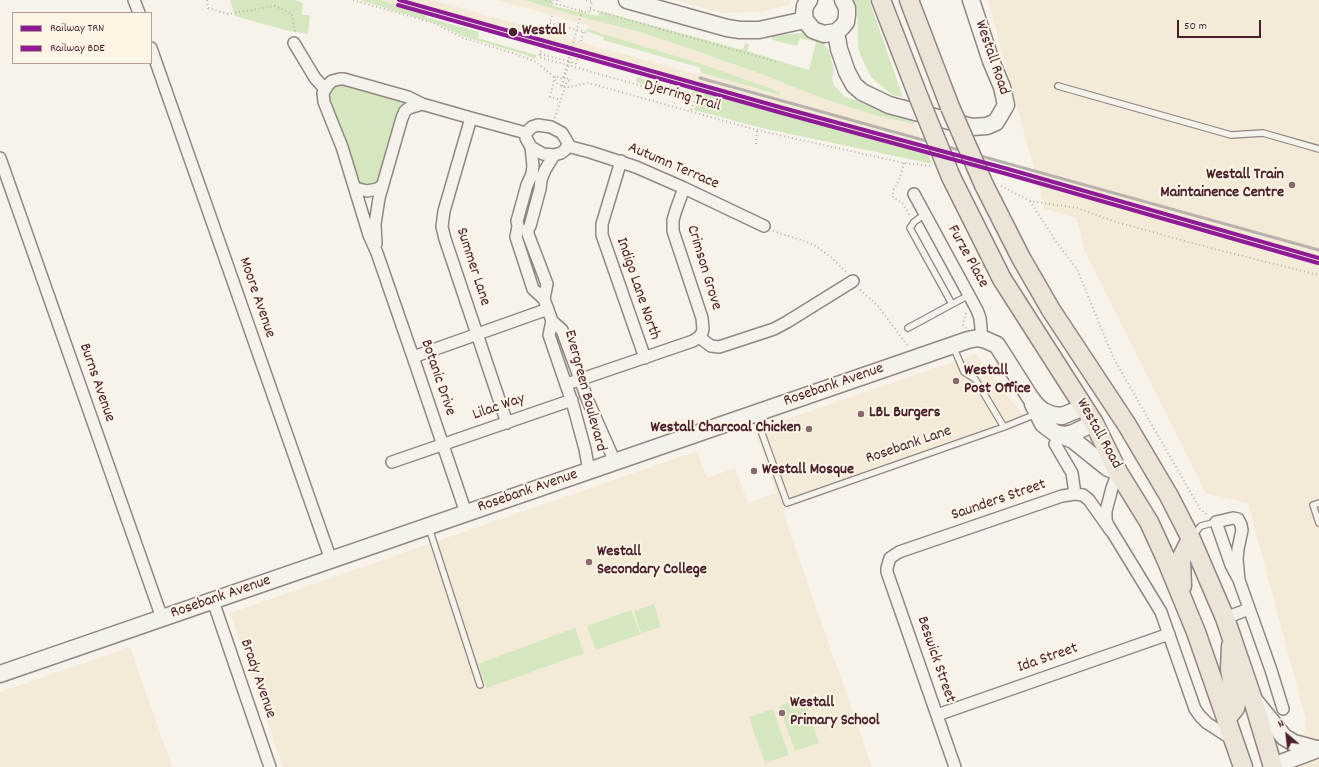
<!DOCTYPE html>
<style>
body{margin:0}
#map{position:relative;width:1319px;height:767px;overflow:hidden;background:#f7f3ea;font-family:Dekko,sans-serif}
canvas{display:block}
.legend{position:absolute;left:12px;top:12px;width:140px;height:52px;box-sizing:border-box;background:#fcf5e5;border:1px solid #b59f9b;margin:0;padding:5px 7px;list-style:none;font-size:12px;color:#4a1f2b}
.legend li{display:flex;align-items:center;gap:8px;height:20px}
.legend b{width:20px;border:1px solid #b59f9b}
.north{position:absolute;left:1267px;top:715px;width:40px;height:40px;-webkit-text-stroke:3px #fcf5e5;paint-order:stroke;rotate:332deg;font-size:11px;font-weight:700;line-height:16px;text-align:center;color:#4a1f2b}
.north::after{content:'';display:block;margin:auto;width:14px;height:18px;background:#4a1f2b;clip-path:polygon(50% 0,100% 100%,50% 72%,0 100%)}
.scale{position:absolute;left:1177px;top:20px;width:84px;height:18px;box-sizing:border-box;border:2px solid #4a1f2b;border-top:0;padding-left:5px;font-size:12px;line-height:14px;white-space:nowrap;color:#4a1f2b;-webkit-text-stroke:3px #fcf5e5;paint-order:stroke}
</style>
<div id="map">
<canvas width="1319" height="767"></canvas>
<ul class="legend">
<li><b style="height:5px;background:#8f1a95"></b>Railway TRN</li>
<li><b style="height:5px;background:#8f1a95"></b>Railway BDE</li>
</ul>
<div class="north">N</div>
<div class="scale">50 m</div>
</div>
<script>
const ctx = document.querySelector('canvas').getContext('2d');
ctx.lineJoin = 'round';
function fillPath(path, color) { ctx.fillStyle = color; ctx.fill(path, 'evenodd'); }
const poly = rows => new Path2D(rows.map(r => 'M' + r).join(''));
function stroke(path, color, width, dash) { ctx.strokeStyle = color; ctx.lineWidth = width; ctx.lineCap = dash ? 'butt' : 'round'; ctx.setLineDash(dash || []); ctx.stroke(path); }
function label(font, color, halo, rows, align = 'center') {
  ctx.font = font + ' Dekko,sans-serif'; ctx.lineWidth = 4; ctx.setLineDash([]); ctx.textBaseline = 'middle'; ctx.strokeStyle = halo; ctx.fillStyle = color; for (const [text, x, y, turn = 0] of rows) {
    ctx.save(); ctx.translate(x, y); ctx.rotate((+turn || 0) * Math.PI / 180); ctx.textAlign = isNaN(turn) ? turn : align; if (halo) ctx.strokeText(text, 0, 0); ctx.fillText(text, 0, 0); ctx.restore();
  }
}
fillPath(poly([
 [380,0,432,0,699,75,700,72,779,95,780,92,705,65,587,29,588,25,495,0,525,0,570,14,640,32,700,52,764,75,819,97,877,116,915,124,927,153,695,89,695,86,427,11,426,14],
 [675,0,791,0,789,5,762,12,721,13],
 [988,0,1319,0,1319,767,1300,767,1306,720,1248,503,1206,494,1085,252,1077,218,1045,209],
 [976,354,1029,423,782,510,872,767,283,767,230,613,697,451,707,478,735,468,748,503,776,493,755,430],
 [130,647,172,767,0,767,0,692]
]), '#f3ead8');
fillPath(poly([
 [230,0,295,0,303,3,302,15,310,15,308,34,285,30,235,16],
 [360,0,380,0,426,14,426,17,479,32,478,38,536,55,535,59,523,54,465,37,438,24],
 [525,0,551,0,554,3,553,6,598,16,600,11,743,50,745,43,749,44,747,51,809,70,816,42,800,38,797,46,773,40,771,37,774,35,805,33,822,41,829,51,834,71,832,78,834,85,845,97,888,111,913,117,915,124,877,116,819,97,764,75,700,52,640,32,570,14],
 [853,0,869,0,903,97,892,95,871,77,863,61,858,48,857,9],
 [587,29,705,65,780,92,780,95,700,72,701,68,603,40,604,37,588,32,586,31],
 [637,77,693,93,695,89,927,153,933,164,762,128,694,110,697,99,636,82],
 [337,82,410,101,379,182,372,187,359,185,326,98,334,84],
 [654,604,661,627,641,633,634,611],
 [631,610,640,634,596,650,587,626],
 [575,628,584,653,487,688,478,664],
 [803,697,819,743,795,751,779,706],
 [773,709,789,755,765,763,749,717]
]), '#d4e7be');
const lane = poly([
 [1058,86,1231,135,1263,133,1319,149],
 [925,214,914,222,910,228,952,304],
 [908,328,969,295],
 [953,346,964,372,975,379,1004,427],
 [755,414,787,503,1004,427,1036,414],
 [1319,503,1313,505,1319,523],
 [429,528,480,685],
 [1193,535,1201,526,1216,522]
]);
const street = poly([
 [134,0,139,13],
 [294,43,315,78,325,89],
 [151,48,331,560],
 [471,118,444,211,442,227,445,239,507,423],
 [538,125,551,127,562,133,568,143,567,146,565,150,561,153,554,155,543,154,531,147,526,138,526,133,532,127,538,125],
 [567,146,590,152,636,167,684,188,764,226],
 [531,147,533,166,532,174,527,185,517,221,518,226,516,237,533,289,544,299],
 [554,155,545,170,541,180,540,189,530,226,528,229,528,234,547,284,544,299,552,321,549,335,573,405,585,449,589,471],
 [0,158,162,618],
 [621,161,602,224,602,235,645,358],
 [355,188,367,191,377,189,382,186],
 [914,194,977,310,980,318,982,339],
 [376,244,375,224,379,198,402,118,405,111,409,108,422,104],
 [552,321,562,330,588,401,615,462],
 [699,337,711,346,719,347,774,329,787,322,853,281],
 [413,357,548,309],
 [567,384,693,341,699,337,702,333,703,329,702,318,673,231,673,220,676,210,684,188],
 [1055,444,1072,473,1075,494],
 [392,462,572,400],
 [1118,472,1112,488,1106,511,1106,520,1108,525,1161,612,1195,709,1200,716,1207,723,1233,740],
 [466,513,413,357,377,253,369,235,342,147,324,102,323,93,328,85,332,81,340,79,344,79,408,97,422,104,471,118,526,133],
 [1239,580,1231,565,1216,522,1233,518,1238,519,1241,525,1242,530,1238,549,1237,559,1239,580,1271,670,1283,709],
 [213,601,270,767],
 [1225,618,1249,609],
 [937,715,1169,634],
 [955,767,887,572,887,568,890,558,899,552,1062,496,1075,494,1083,495,1089,500,1111,531]
]);
const secondary = poly([
 [627,0,727,28,740,30,759,30,805,20],
 [809,0,805,6,804,13,805,20,813,30,824,34,836,32,842,27,846,22,847,15,847,8,843,0],
 [836,32,839,49,847,72,854,85,862,92,889,105,972,127,987,126,996,122,1006,105,1002,87,991,61,971,0],
 [1033,404,1043,424,1055,433,1065,435,1073,433,1094,423],
 [1060,435,1073,440,1108,468,1118,472],
 [0,674,968,340,978,338,986,340,997,345,1030,397,1036,405,1043,411,1053,415,1062,416,1084,407],
 [1254,700,1284,737,1294,743,1316,749],
 [1273,766,1318,749]
]);
const primary = poly([
 [881,0,919,98],
 [909,0,950,107],
 [951,177,1002,279,1094,423,1118,472,1149,522,1166,559,1196,632,1243,767],
 [984,185,1021,258,1051,310,1127,425,1169,496,1191,539,1225,618,1252,697,1273,767],
 [1182,586,1181,559,1191,539],
 [1226,719,1235,708,1236,704,1230,669,1231,646]
]);
stroke(lane, '#908684', 8);
stroke(street, '#908684', 14);
stroke(secondary, '#908684', 19);
stroke(primary, '#908684', 21);
stroke(poly([
 [207,0,208,8,228,14,275,6,292,14,295,32],
 [353,0,434,23,463,38,513,53,536,62,553,76,558,85,562,86,569,87,588,83,757,130,904,163,931,166],
 [546,0,552,2,553,0],
 [557,0,556,4,582,11],
 [586,0,592,1,589,13],
 [590,9,777,62],
 [550,23,588,33],
 [547,32,552,16],
 [581,41,583,32],
 [543,43,539,57,694,101,691,111],
 [540,54,568,61],
 [576,64,579,53],
 [562,86,573,51],
 [555,118,567,81,571,80],
 [756,144,757,130],
 [904,163,900,178,894,189,892,196,903,204,910,216],
 [1001,186,1030,201,1077,208,1116,222,1214,249,1319,275],
 [1030,201,1057,243,1077,269,1113,357,1200,509,1208,515],
 [773,231,804,241,814,245,831,257,846,272],
 [860,290,878,306,907,345],
 [966,313,963,325,966,328]
]), '#b8b1ae', 2, [1, 3]);
stroke(lane, '#f5f2ec', 5.5);
stroke(street, '#f5f2ec', 11);
stroke(secondary, '#f5f2ec', 16);
stroke(primary, '#eae5d6', 18);
stroke(poly([
 [700,78,1319,250]
]), '#b8b1ae', 3);
const primaryBridge = poly([
 [919,98,951,177],
 [950,107,984,185]
]);
stroke(primaryBridge, '#908684', 21, []);
stroke(poly([
 [568,61,576,64],
 [563,77,571,80],
 [558,99,550,97,555,76,563,79,582,11,589,13]
]), '#b8b1ae', 2, [1, 3]);
stroke(primaryBridge, '#eae5d6', 18);
stroke(poly([
 [399,0,783,108,1008,169,1319,258]
]), '#8f1a95', 4);
stroke(poly([
 [398,5,782,113,1007,174,1318,263]
]), '#8f1a95', 4);
for (const [x, y, r, color] of [
 [513,32,5,"#4a1f2b"],
 [1292,185,4,"#87696e"],
 [956,381,4,"#87696e"],
 [861,414,4,"#87696e"],
 [809,429,4,"#87696e"],
 [754,471,4,"#87696e"],
 [589,562,4,"#87696e"],
 [782,713,4,"#87696e"]
]) { const dot = new Path2D(); dot.arc(x, y, r, 0, 2 * Math.PI); ctx.fillStyle = color; ctx.fill(dot); stroke(dot, '#fcf5e5', 1.5); }
label('bold 16px', '#4a1f2b', '#fcf5e5', [
 ["Westall",522,32]
], 'left');
label('16px', '#4a1f2b', '#fcf5e5', [
 ["Westall Road",991,58,71],
 ["Djerring Trail",682,97,16],
 ["Autumn Terrace",673,167,23],
 ["Furze Place",967,257,61],
 ["Summer Lane",472,267,72],
 ["Crimson Grove",703,268,73],
 ["Indigo Lane North",637,289,71],
 ["Moore Avenue",256,298,71],
 ["Botanic Drive",437,378,71],
 ["Burns Avenue",96,383,71],
 ["Rosebank Avenue",834,386,-19],
 ["Evergreen Boulevard",584,391,75],
 ["Lilac Way",499,408,-19],
 ["Westall Road",1098,434,61],
 ["Rosebank Lane",909,446,-19],
 ["Rosebank Avenue",528,492,-19],
 ["Saunders Street",999,501,-19],
 ["Rosebank Avenue",221,598,-19],
 ["Ida Street",1048,659,-19],
 ["Beswick Street",935,660,71],
 ["Brady Avenue",257,679,71]
]);
label('bold 16px', '#4a1f2b', '#fcf5e5', [
 ["Westall Train",1284,176,"right"],
 ["Maintainence Centre",1284,194,"right"],
 ["Westall",964,372],
 ["Post Office",964,390],
 ["LBL Burgers",869,414],
 ["Westall Charcoal Chicken",801,429,"right"],
 ["Westall Mosque",762,471],
 ["Westall",597,553],
 ["Secondary College",597,571],
 ["Westall",790,704],
 ["Primary School",790,722]
], 'left');
</script>
